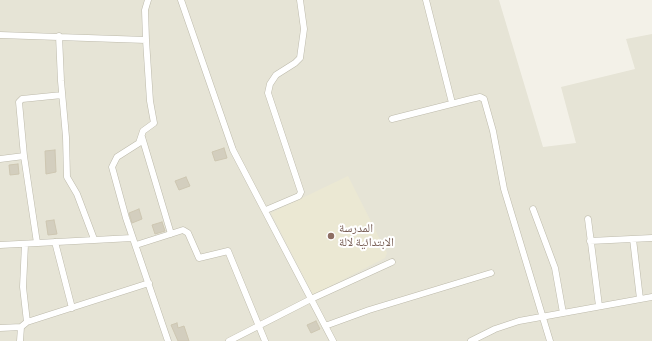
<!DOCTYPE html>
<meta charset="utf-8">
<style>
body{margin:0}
canvas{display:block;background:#f3f1e8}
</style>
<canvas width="652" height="341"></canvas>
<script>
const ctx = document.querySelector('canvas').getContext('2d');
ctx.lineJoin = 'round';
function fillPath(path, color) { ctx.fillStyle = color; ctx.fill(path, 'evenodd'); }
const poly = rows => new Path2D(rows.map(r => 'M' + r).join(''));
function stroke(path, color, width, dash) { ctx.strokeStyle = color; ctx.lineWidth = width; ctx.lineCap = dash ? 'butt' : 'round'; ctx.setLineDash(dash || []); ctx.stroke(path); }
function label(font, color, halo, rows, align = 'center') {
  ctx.font = font + ' Manrope,"Noto Naskh Arabic",sans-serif'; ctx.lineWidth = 4; ctx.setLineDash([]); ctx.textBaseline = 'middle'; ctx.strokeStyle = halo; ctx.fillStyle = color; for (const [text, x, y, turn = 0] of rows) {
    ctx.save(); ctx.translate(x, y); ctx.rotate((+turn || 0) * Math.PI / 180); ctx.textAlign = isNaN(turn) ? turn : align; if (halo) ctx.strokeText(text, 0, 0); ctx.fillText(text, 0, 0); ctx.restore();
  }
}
fillPath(poly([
 [0,0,499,0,543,147,576,143,561,87,635,69,626,39,652,34,652,341,0,341]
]), '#e6e4d6');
fillPath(poly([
 [348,176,387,253,385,258,313,295,271,213]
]), '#ebe8d3');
const building = poly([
 [224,148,227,158,215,161,212,152,224,148],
 [55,150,56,172,46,174,45,151,55,150],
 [18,164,19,174,10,175,9,165,18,164],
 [186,177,190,186,179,190,175,181,186,177],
 [139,209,142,219,132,223,129,213,139,209],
 [54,220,57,234,48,235,46,221,54,220],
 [162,222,165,231,155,234,152,225,162,222],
 [316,321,320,329,311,333,307,325,316,321],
 [177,323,178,328,184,326,189,341,178,341,171,325,177,323]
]);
fillPath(building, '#d3cebe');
stroke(building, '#cec7b2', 1);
const street = poly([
 [181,0,233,150,333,341],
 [426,0,452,103],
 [0,35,146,40,150,101,154,123,143,131,139,143,117,157,112,167,126,218,168,341],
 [59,36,61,81,66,137,67,177,77,194,94,239],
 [146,40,145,10,148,0],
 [392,119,471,99,480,97,484,99,493,131,504,189,550,341],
 [142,137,171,234],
 [0,159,24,156],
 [533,209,555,268,563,313],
 [266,210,299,196,301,192,268,93,270,84,276,75,295,63,300,58,304,29,300,0],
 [588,219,599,306],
 [633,239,640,299],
 [590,241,652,238],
 [55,242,72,308],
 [37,243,24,156,19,102,22,99,62,95],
 [25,244,23,287,27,322],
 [0,245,132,238],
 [136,245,183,230,188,233,199,258,228,251,265,341],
 [325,326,369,310,491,273],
 [0,328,21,327],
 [20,341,21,327,27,322,149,283],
 [229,341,311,299,392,262],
 [471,341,495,329,519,321,652,297]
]);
stroke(street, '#bdbaab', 7);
stroke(street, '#fff', 6);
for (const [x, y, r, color] of [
 [331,236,4,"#8d6e63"]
]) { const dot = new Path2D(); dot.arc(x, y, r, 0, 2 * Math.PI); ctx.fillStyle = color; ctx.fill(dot); stroke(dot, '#fff', 1.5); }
label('12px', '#785e54', '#fff', [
 ["المدرسة",339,229],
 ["الابتدائية لالة",339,243]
], 'left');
</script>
